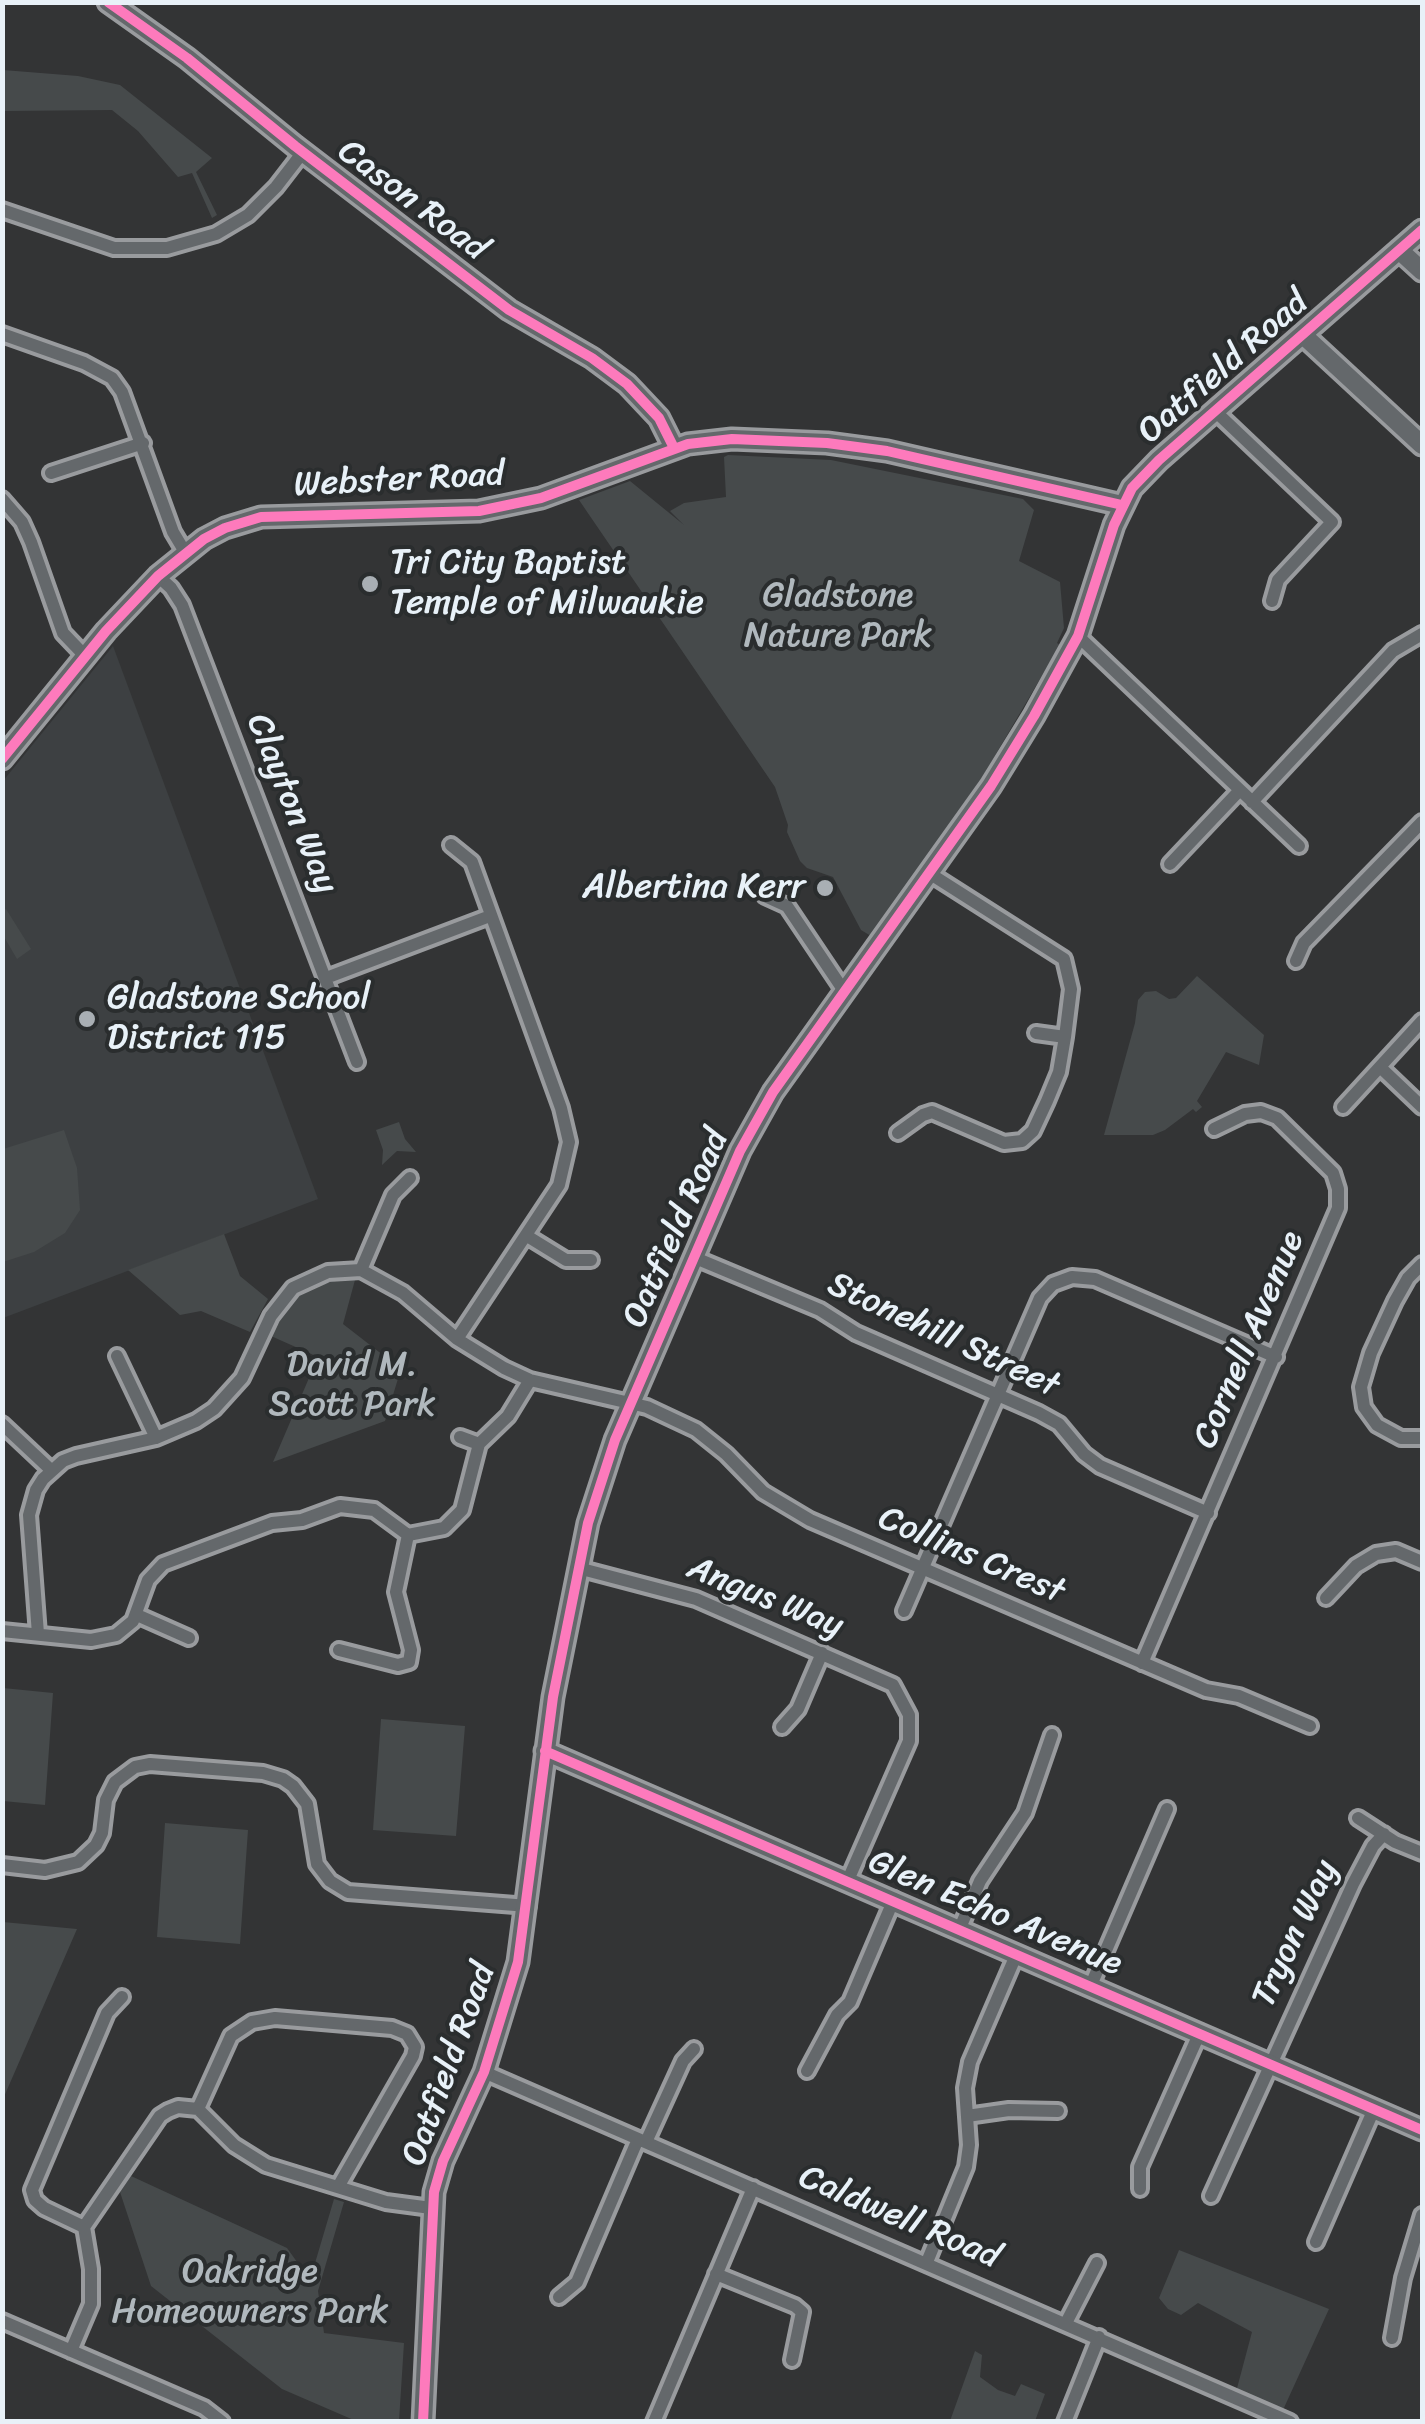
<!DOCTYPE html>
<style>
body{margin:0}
#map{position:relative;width:1425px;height:2424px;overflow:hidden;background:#333435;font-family:Sriracha,sans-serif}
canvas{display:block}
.frame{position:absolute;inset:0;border:5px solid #e8f1f8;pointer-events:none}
</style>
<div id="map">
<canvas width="1425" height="2424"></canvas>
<div class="frame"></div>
</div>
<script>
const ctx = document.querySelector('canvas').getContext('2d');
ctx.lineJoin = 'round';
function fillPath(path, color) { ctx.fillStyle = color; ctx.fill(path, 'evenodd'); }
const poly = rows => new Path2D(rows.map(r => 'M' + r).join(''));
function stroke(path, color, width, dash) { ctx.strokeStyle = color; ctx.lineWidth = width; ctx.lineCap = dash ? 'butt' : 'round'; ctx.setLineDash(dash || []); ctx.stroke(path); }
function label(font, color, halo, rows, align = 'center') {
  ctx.font = font + ' Sriracha,sans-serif'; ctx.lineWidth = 8; ctx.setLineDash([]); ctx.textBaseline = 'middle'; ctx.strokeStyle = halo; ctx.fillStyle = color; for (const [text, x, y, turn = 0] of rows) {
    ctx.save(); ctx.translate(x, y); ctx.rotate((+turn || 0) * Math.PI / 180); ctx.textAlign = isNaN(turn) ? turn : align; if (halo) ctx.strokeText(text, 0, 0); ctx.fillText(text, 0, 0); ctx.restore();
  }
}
fillPath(poly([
 [113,646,318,1199,3,1318,3,781]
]), '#3d4042');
fillPath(poly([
 [3,70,78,76,120,85,212,158,196,172,217,215,212,218,192,173,178,177,138,131,112,110,3,111],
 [728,455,831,460,1023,499,1034,510,1019,561,1060,582,1064,628,1057,643,1060,645,983,776,871,936,861,930,833,877,807,868,800,861,787,832,788,825,775,787,579,500,630,481,684,525,670,511,684,503,726,497,724,457],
 [6,909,31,949,17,959,3,935,3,911],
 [1197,976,1264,1035,1259,1065,1226,1052,1197,1101,1202,1107,1196,1112,1193,1109,1165,1130,1153,1135,1104,1135,1135,1023,1138,1000,1145,992,1156,991,1169,999,1176,998],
 [399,1122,405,1139,416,1152,397,1151,382,1165,383,1150,376,1130],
 [64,1130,77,1168,80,1210,65,1233,34,1252,3,1262,3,1149],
 [224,1234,240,1276,268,1299,250,1332,201,1311,180,1315,128,1270],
 [341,1279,355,1280,343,1324,401,1369,385,1421,273,1462,318,1357,271,1336,283,1311,294,1299,310,1288],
 [3,1688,53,1693,45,1805,3,1801],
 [381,1719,465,1726,456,1836,373,1830],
 [165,1823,248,1830,240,1944,157,1937],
 [3,1922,77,1929,3,2099,2,1922],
 [131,2176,287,2248,310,2280,334,2199,344,2202,318,2291,324,2333,404,2343,399,2421,356,2421,282,2389,151,2286,120,2192],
 [1179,2250,1329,2309,1283,2410,1236,2392,1252,2332,1198,2303,1181,2315,1168,2309,1159,2298],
 [975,2351,982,2355,980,2377,998,2390,1015,2396,1021,2384,1045,2394,1035,2421,950,2421]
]), '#464a4b');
const street = poly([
 [2,210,114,248,167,248,216,234,248,215,276,187,303,152],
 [2,334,84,363,112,378,122,392,173,532,185,552],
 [1215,411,1332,522,1278,580,1272,601],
 [51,473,143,443],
 [2,499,22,522,31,542,63,633,85,656],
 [158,576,171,588,182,605,357,1062],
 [1078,636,1299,846],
 [1252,802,1393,651,1422,634],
 [451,845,472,862,561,1108,569,1142,559,1185,457,1339],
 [1170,864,1240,790],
 [765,896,787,906,844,991],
 [1296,961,1304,943,1422,822],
 [326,978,490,916],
 [1036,1033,1065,1037],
 [1380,1067,1422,1107],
 [1343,1107,1422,1021],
 [898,1133,923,1115,932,1112,1004,1143,1022,1141,1033,1131,1047,1101,1059,1072,1065,1037,1071,989,1064,959,929,873],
 [527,1236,566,1260,591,1260],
 [693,1257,820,1310,856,1333,1039,1413,1059,1424,1084,1454,1100,1466,1208,1513],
 [1422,1264,1408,1278,1395,1301,1371,1353,1361,1387,1364,1407,1377,1425,1401,1438,1422,1438],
 [361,1270,393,1195,410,1178],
 [117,1356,156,1438],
 [2,1424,51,1470],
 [460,1437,479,1444],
 [578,1568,696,1599,893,1685,909,1715,909,1741,848,1880],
 [1326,1598,1356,1566,1376,1554,1396,1551,1422,1562],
 [904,1611,1040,1298,1053,1284,1072,1277,1095,1279,1276,1357],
 [137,1615,189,1638],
 [2,1631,91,1640,116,1635,133,1621,148,1580,163,1564,272,1523,302,1520,340,1506,374,1510,408,1535,444,1528,462,1510,479,1444,508,1416,530,1380],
 [38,1634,29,1515,36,1490,43,1479,63,1461,76,1456,156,1438,196,1421,214,1409,242,1378,271,1316,293,1288,328,1272,361,1270,403,1293,457,1339,504,1368,530,1380,647,1407,696,1430,726,1454,763,1492,810,1520,1206,1690,1239,1696,1310,1726],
 [339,1650,398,1665,409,1662,411,1650,396,1592,408,1535],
 [1142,1663,1338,1208,1338,1189,1333,1173,1277,1118,1261,1112,1245,1114,1214,1129],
 [782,1727,798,1709,822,1653],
 [1358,1818,1395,1842,1422,1853],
 [2,1865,45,1870,78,1862,96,1845,102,1833,106,1800,115,1782,135,1767,150,1764,263,1773,283,1779,293,1786,307,1804,317,1864,330,1881,348,1892,528,1906],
 [960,1928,980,1881,1025,1813,1052,1735],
 [1091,1985,1167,1809],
 [807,2071,837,2015,850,2002,894,1899],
 [484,2072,1290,2422],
 [198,2109,231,2036,252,2022,275,2018,392,2028,407,2034,415,2047,413,2056,338,2187],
 [967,2116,1009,2110,1058,2111],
 [646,2142,683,2061,694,2049],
 [1140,2189,1140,2167,1200,2032],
 [1211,2196,1353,1884,1373,1846,1384,1834],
 [84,2227,44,2208,35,2200,32,2190,107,2013,122,1997],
 [1316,2242,1374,2109],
 [927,2262,966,2167,969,2145,965,2088,970,2062,1017,1953],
 [716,2274,795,2306,802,2312,792,2360],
 [559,2297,577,2282,638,2139],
 [2,2321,204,2408,222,2422],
 [1066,2323,1097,2263],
 [1392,2338,1403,2278,1422,2215],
 [71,2351,91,2304,91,2269,84,2227,160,2116,168,2111,178,2107,198,2109,234,2145,266,2165,386,2202,431,2208],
 [654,2422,753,2188],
 [1065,2422,1099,2337]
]);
const secondary = poly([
 [108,2,187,58,295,146,509,310,592,358,627,384,659,418,674,448],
 [1399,250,1422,271],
 [1303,335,1422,445],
 [2,759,106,631,158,576,204,539,225,528,261,517,479,511,541,498,688,444,732,439,827,443,887,451,1122,505],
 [545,1751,1422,2130],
 [423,2422,434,2192,443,2161,484,2072,518,1962,553,1697,588,1523,615,1440,740,1151,773,1092,991,786,1034,716,1078,636,1114,525,1132,488,1159,460,1422,230]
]);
stroke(street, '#999b9e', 20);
stroke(secondary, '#999b9e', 25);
stroke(street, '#64686b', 12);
stroke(secondary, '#64686b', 18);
stroke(poly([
 [108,2,187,58,295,146,509,310,592,358,627,384,659,418,674,448],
 [2,759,106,631,158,576,204,539,225,528,261,517,479,511,541,498,688,444,732,439,827,443,887,451,1122,505],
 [545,1751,1422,2130],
 [423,2422,434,2192,443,2161,484,2072,518,1962,553,1697,588,1523,615,1440,740,1151,773,1092,991,786,1034,716,1078,636,1114,525,1132,488,1159,460,1422,230]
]), '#fd7abc', 10);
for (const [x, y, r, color] of [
 [370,584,10,"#a9afb4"],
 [825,888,10,"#a9afb4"],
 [87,1019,10,"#a9afb4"]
]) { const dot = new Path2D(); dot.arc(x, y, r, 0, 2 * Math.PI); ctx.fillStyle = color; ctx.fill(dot); stroke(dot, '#2a2d2e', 4); }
label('35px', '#e8f1f8', '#2a2d2e', [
 ["Cason Road",412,201,37],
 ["Oatfield Road",1224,368,-41],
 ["Webster Road",399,481,-3],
 ["Clayton Way",291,804,68],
 ["Oatfield Road",677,1229,-66],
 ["Stonehill Street",943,1336,25],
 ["Cornell Avenue",1250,1340,-67],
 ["Collins Crest",971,1556,23],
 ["Angus Way",765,1598,22],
 ["Glen Echo Avenue",995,1914,23],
 ["Tryon Way",1296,1934,-65],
 ["Oatfield Road",450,2065,-70],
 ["Caldwell Road",899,2218,23]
]);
label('35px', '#e8f1f8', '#2a2d2e', [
 ["Tri City Baptist",390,564],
 ["Temple of Milwaukie",390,604],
 ["Albertina Kerr",805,888,"right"],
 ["Gladstone School",107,999],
 ["District 115",107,1039]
], 'left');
label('35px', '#b0b8bd', '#2a2d2e', [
 ["Gladstone",838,597],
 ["Nature Park",838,637],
 ["David M.",352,1366],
 ["Scott Park",352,1406],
 ["Oakridge",250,2273],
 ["Homeowners Park",250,2313]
]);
</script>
